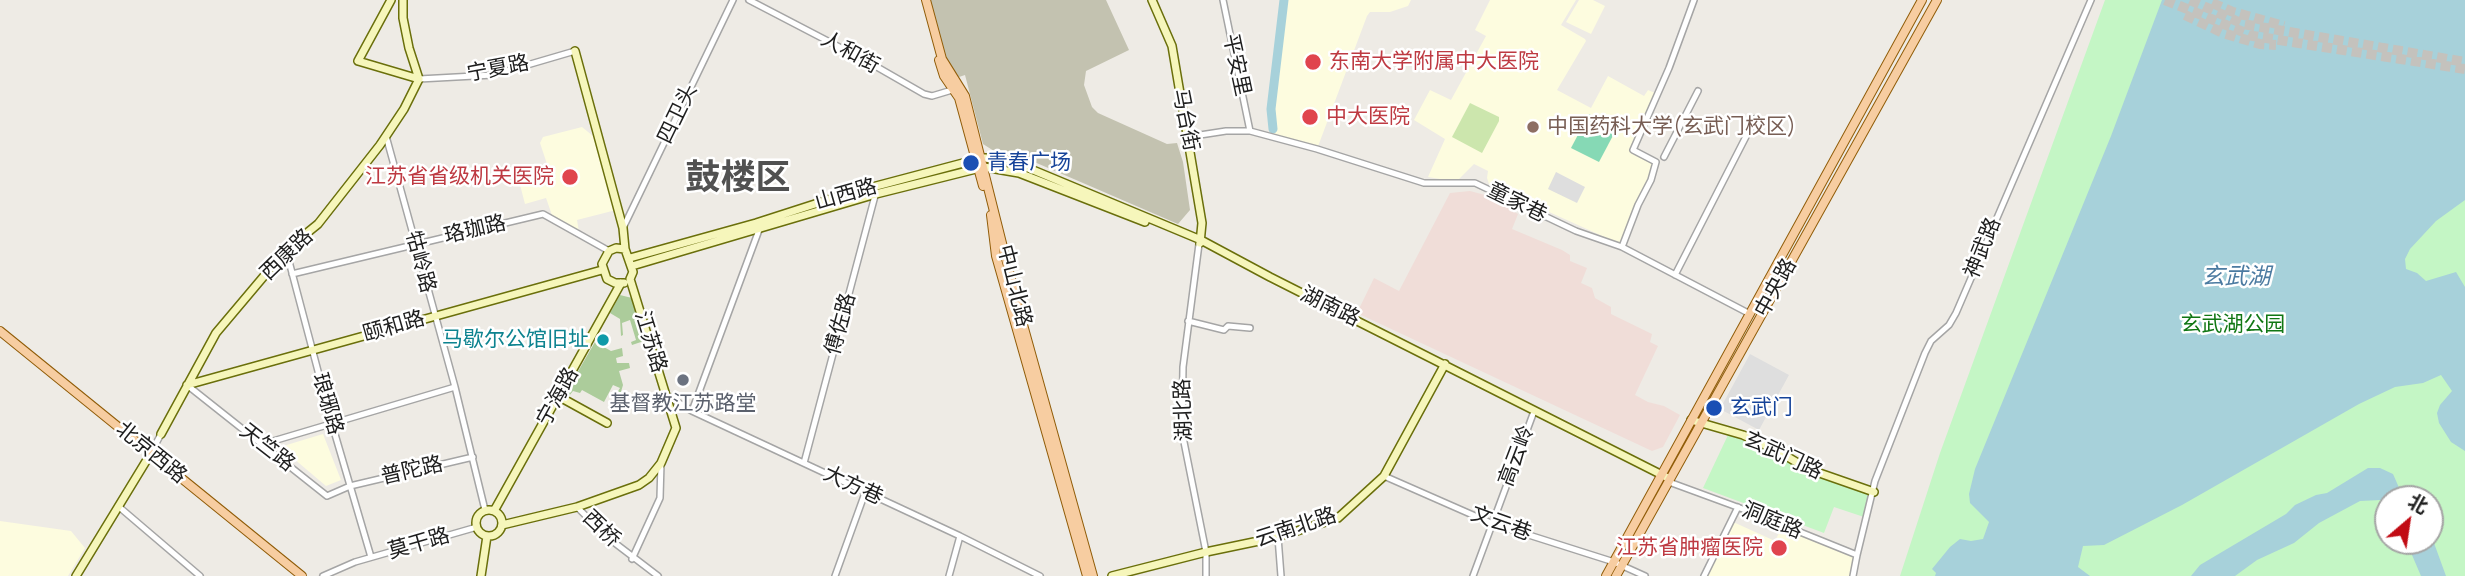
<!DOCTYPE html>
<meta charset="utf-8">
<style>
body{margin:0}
#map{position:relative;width:2465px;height:576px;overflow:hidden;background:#eeebe5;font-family:Manrope,"Noto Sans SC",sans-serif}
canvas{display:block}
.north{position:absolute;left:2374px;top:485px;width:70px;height:70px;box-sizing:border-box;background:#fff;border:2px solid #a5a5a5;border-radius:50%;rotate:29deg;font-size:19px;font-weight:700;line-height:28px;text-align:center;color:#1e1e1e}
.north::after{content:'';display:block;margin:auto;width:24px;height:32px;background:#c10b14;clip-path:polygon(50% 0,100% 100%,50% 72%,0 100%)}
</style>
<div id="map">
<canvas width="2465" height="576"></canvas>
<div class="north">北</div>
</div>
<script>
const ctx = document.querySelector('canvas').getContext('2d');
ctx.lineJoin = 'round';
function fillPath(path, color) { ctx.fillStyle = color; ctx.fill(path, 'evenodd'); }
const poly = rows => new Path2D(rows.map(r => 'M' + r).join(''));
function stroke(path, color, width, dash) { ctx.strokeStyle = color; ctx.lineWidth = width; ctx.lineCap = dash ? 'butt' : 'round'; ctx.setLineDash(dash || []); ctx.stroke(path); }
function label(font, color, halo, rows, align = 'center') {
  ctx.font = font + ' Manrope,"Noto Sans SC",sans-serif'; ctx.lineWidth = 5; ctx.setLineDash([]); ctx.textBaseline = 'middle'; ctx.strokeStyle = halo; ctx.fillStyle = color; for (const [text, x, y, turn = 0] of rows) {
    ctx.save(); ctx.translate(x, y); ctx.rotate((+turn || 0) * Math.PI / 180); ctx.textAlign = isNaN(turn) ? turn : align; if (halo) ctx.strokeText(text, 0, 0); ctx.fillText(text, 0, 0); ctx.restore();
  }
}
fillPath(poly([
 [1283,0,1411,0,1408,6,1390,12,1370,12,1367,16,1317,149,1274,136,1271,109],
 [1490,0,1576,0,1561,25,1585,39,1586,41,1557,90,1591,108,1608,76,1644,96,1648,90,1655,93,1630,151,1653,162,1648,181,1636,203,1620,244,1496,188,1489,184,1487,178,1488,171,1474,164,1459,179,1446,180,1428,177,1445,139,1414,120,1430,90,1451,100,1486,36,1475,30],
 [1579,0,1593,0,1605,6,1591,34,1566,22],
 [582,127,593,136,616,210,577,220,579,232,553,218,546,198,525,204,519,181,550,173,540,143,543,137],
 [323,434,341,480,326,486,280,447],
 [0,521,71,531,85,548,68,576,0,576],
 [1731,521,1775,541,1783,525,1857,555,1853,576,1704,576]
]), '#fdfcdf');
fillPath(poly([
 [1470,191,1485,195,1518,214,1512,229,1562,250,1570,255,1570,261,1587,268,1581,283,1592,288,1595,298,1611,307,1611,314,1652,334,1650,342,1658,346,1635,395,1648,402,1664,406,1680,415,1663,447,1652,451,1357,313,1374,278,1399,291,1450,193]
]), '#f0ddd8');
fillPath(poly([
 [930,0,1106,0,1129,50,1086,71,1084,85,1092,107,1098,113,1167,144,1177,143,1183,162,1190,210,1178,224,1032,161,1024,162,994,151,983,144,965,75,959,77,947,62]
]), '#c3c2b0');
fillPath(poly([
 [1470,103,1499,117,1499,121,1482,153,1452,137]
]), '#cce6ad');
fillPath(poly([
 [620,295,632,298,644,341,632,345,631,342,636,340,630,320,622,323,623,335,621,336,620,319,610,313],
 [595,342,611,351,622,348,623,356,616,358,617,363,629,363,630,368,619,371,623,385,620,395,617,393,620,388,613,385,604,402,582,390,580,393,573,391,569,396,565,394]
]), '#accc9b');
fillPath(poly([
 [2105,0,2465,0,2465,576,1900,576,1940,453],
 [2388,499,2430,499,2430,541,2388,541],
 [1728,435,1771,450,1871,494,1864,517,1834,507,1824,533,1703,488]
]), '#c4f6c5');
fillPath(poly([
 [1589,114,1617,128,1599,162,1571,148]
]), '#86d9b5');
fillPath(poly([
 [1556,172,1585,187,1577,203,1548,189],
 [1750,354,1789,375,1759,430,1720,409]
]), '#dedede');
fillPath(poly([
 [2162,0,2465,0,2465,200,2436,221,2410,249,2405,259,2406,269,2417,273,2426,281,2456,272,2465,287,2465,451,2451,442,2439,423,2437,413,2440,405,2452,391,2441,375,2423,383,2395,387,2359,404,2182,505,2104,545,2083,546,2078,567,2090,576,1935,576,1936,573,1932,569,1950,547,1960,539,1971,541,1983,539,1989,522,1970,503,1969,494,1975,469,2111,136],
 [2368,468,2380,468,2393,474,2404,499,2388,499,2388,508,2381,500,2360,501,2319,523,2294,543,2257,560,2235,576,2191,576,2200,565,2286,514,2295,505,2316,495,2327,493],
 [2430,537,2434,543,2446,576,2421,576,2406,541,2430,541]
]), '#a7d1da');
stroke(poly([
 [1273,129,1271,109,1284,0]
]), '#a7d1da', 9);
stroke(poly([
 [2165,0,2253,36,2465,69],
 [2190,0,2243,24,2465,62],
 [2212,3,2233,12,2284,26],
 [2185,15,2223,33,2260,44,2276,45]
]), '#c4c2bd', 10, [10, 5]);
const street = poly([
 [749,0,870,63,924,94,932,96,952,90],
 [1223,0,1250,131],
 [419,79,493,75,575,51],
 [386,136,455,387,485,510],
 [1187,137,1226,131,1250,131,1317,149,1424,183,1475,183,1576,231,1622,247,1750,314],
 [1664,157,1698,91],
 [623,228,733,0],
 [1199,244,1183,367,1182,432,1206,552,1206,576],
 [1622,247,1638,205,1651,180,1656,162,1633,150,1669,68,1694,0],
 [286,250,332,424,371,557],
 [292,274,543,214,609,251],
 [1675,275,1755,119],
 [1188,321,1224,330,1228,326,1250,328],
 [187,385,327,496,350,486,473,457],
 [666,395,692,411,960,536,1040,576],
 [692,411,759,230,758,226],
 [263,444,455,387],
 [151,453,161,434],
 [804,463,876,192],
 [1384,476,1491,523,1614,562,1645,576],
 [1669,482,1748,511,1857,555,1853,576],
 [118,506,200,576],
 [577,507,607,537,658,576],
 [1278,537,1281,576],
 [1857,555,1875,481,1925,353,1931,341,1949,325,1956,313,2091,0],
 [632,559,660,498,661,463],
 [323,576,355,562,477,527],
 [835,576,865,493],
 [949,576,960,536],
 [1473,576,1533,414],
 [1704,576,1738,507]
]);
const secondary = poly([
 [391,0,358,61,419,79],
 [403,0,403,18,409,48,419,79],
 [1152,0,1172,46,1202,223,1200,243],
 [630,258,756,223,846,194,982,158,998,158,1021,165,1201,240,1270,277,1670,479],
 [632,266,876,194,984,167,1019,173,1145,222],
 [624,283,615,283,607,279,602,264,609,251,616,248,625,249],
 [187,385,602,270],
 [558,396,607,423],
 [1691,420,1743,435,1776,450,1808,469,1874,492],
 [161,434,216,333,286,250,318,224,380,145,404,109,419,79],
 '476 523a13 13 0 1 1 26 0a13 13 0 1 1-26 0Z',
 [494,511,621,283],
 [502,525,577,507,639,485,649,478,661,463,676,428,630,279,633,272,625,249,623,228,575,51],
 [76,576,151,453],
 [481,576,487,536],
 [1112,576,1206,552,1278,537,1338,518,1384,476,1445,364]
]);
const primary = poly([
 [926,0,942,59,965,96,1017,303,1093,576],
 [939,60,944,76,959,98,983,186],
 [991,215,996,256,1087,576],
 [0,331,302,576],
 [1606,576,1922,0],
 [1616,576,1937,0]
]);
stroke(street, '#a5a5a5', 8);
stroke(secondary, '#6a6f0b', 10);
stroke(primary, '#905c08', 10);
stroke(street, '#fff', 5);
stroke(secondary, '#f6f6bb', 7);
stroke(primary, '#f7cda1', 8);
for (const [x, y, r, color] of [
 [1313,62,9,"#e0444e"],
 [1310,117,9,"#e0444e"],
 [1533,127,7,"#8d6e63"],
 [971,163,9,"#1a4fb4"],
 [570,177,9,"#e0444e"],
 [603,340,7,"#0f9aa8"],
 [683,380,7,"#6b7280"],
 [1714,408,9,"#1a4fb4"],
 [1779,548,9,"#e0444e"]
]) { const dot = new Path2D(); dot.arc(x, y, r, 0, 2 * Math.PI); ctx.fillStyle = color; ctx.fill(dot); stroke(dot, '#fff', 2.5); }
label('21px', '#1e1e1e', '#fff', [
 ["人和街",850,53,29],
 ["平安里",1236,65,78],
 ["宁夏路",498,69,-11],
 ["四卫头",678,114,-64],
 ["马台街",1185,120,79],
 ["山西路",846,195,-16],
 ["童家巷",1517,203,26],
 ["珞珈路",475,230,-13],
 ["神武路",1983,248,-68],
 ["西康路",287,255,-44],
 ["牯岭路",420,262,75],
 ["中山北路",1014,286,76],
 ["中央路",1776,288,-61],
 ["湖南路",1330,307,26],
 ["傅佐路",841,324,-75],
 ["颐和路",394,327,-16],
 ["江苏路",650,342,73],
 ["宁海路",558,397,-61],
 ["琅琊路",327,404,74],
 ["湖北路",1184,410,-92],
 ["天竺路",267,448,38],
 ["北京西路",151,453,39],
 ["高云岭",1517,456,-69],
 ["玄武门路",1783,456,25],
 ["普陀路",412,471,-13],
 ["大方巷",853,486,25],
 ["洞庭路",1772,521,22],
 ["文云巷",1501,524,20],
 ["云南北路",1296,528,-18],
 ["西桥",601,529,44],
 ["莫干路",419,544,-16]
]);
label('21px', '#be3a42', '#fff', [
 ["东南大学附属中大医院",1329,62],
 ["中大医院",1326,117],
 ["江苏省省级机关医院",554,177,"right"],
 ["江苏省肿瘤医院",1763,548,"right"]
], 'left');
label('21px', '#785e54', '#fff', [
 ["中国药科大学(玄武门校区)",1547,127]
], 'left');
label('21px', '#164399', '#fff', [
 ["青春广场",987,163],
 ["玄武门",1730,408]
], 'left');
label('21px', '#117714', '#fff', [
 ["玄武湖公园",2233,325]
]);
label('21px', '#0d838f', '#fff', [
 ["马歇尔公馆旧址",589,340]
], 'right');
label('21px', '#5b616d', '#fff', [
 ["基督教江苏路堂",683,404]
]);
label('italic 23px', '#4c7ba1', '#fff', [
 ["玄武湖",2236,278]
]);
label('bold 35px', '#515151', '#fff', [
 ["鼓楼区",738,179]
]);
</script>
